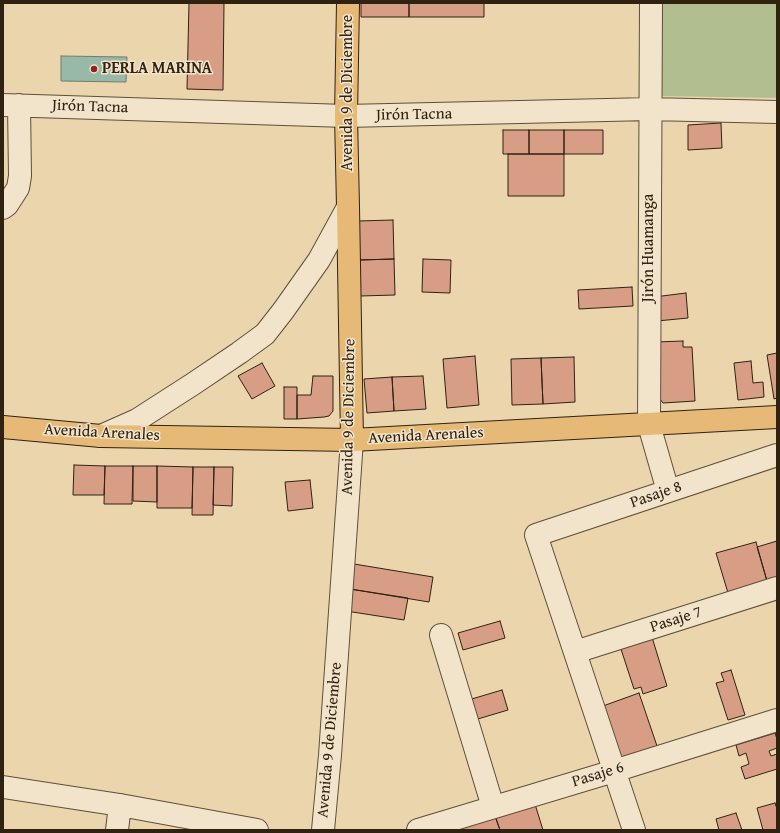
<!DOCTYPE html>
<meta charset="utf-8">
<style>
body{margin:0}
#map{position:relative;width:780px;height:833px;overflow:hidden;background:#ebd5ad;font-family:"Gentium Book Plus",serif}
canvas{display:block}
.frame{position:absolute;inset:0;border:4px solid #2f2211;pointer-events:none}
</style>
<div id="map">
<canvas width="780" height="833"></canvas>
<div class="frame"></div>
</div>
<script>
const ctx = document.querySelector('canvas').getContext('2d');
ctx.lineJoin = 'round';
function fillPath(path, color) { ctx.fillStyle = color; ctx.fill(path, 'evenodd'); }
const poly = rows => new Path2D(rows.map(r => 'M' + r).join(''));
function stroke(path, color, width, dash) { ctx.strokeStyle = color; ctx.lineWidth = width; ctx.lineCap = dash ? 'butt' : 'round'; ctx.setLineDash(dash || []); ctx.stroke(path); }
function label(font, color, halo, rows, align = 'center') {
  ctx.font = font + ' "Gentium Book Plus",serif'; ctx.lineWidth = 3; ctx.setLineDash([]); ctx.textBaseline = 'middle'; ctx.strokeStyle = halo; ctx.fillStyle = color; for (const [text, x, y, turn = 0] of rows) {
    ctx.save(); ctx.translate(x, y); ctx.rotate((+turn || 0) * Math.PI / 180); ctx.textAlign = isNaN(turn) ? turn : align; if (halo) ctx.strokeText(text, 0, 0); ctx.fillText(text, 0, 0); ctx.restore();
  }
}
fillPath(poly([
 [659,3,777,3,777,98,658,96]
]), '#b1be8f');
const water = poly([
 [61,56,127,57,126,82,61,81,61,56]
]);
fillPath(water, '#98b9a8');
stroke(water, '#6e7d6c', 1);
const building = poly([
 [189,3,224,3,223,90,187,89,189,3],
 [361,3,409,3,409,17,361,17,361,3],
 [409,3,484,3,484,17,409,17,409,3],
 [721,123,722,148,688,150,688,125,721,123],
 [503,130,529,130,529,154,503,154,503,130],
 [529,130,564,130,564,154,529,154,529,130],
 [564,130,603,130,603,154,564,154,564,130],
 [508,154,564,154,564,196,508,196,508,154],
 [393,220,394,259,359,260,358,221,393,220],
 [394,259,395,295,360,296,359,260,394,259],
 [423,259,451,260,450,293,422,292,423,259],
 [632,287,633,306,579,309,578,290,632,287],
 [686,293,688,318,657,321,654,297,686,293],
 [683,341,683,347,692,347,695,401,663,403,657,395,655,342,683,341],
 [777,353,777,398,774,399,767,355,777,353],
 [475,356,479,405,447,408,443,359,475,356],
 [574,357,575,402,543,404,541,358,574,357],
 [541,358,543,404,512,405,511,359,541,358],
 [751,361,753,383,763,382,764,397,738,400,734,363,751,361],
 [262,363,275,386,252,399,238,376,262,363],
 [313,376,333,376,333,411,329,416,324,417,297,419,297,395,311,395,313,376],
 [423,376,426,409,394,411,392,377,423,376],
 [392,377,394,411,367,413,364,379,392,377],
 [284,387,297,387,297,419,284,419,284,387],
 [74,465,105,466,104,495,73,495,74,465],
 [105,466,133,466,132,504,104,504,105,466],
 [133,466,157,466,157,502,133,501,133,466],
 [157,466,193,467,192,508,157,508,157,466],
 [193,467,214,467,213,515,192,515,193,467],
 [214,467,233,467,232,506,213,505,214,467],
 [310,480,313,508,288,511,285,482,310,480],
 [777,541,777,578,767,581,757,547,777,541],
 [756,542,767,581,728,593,716,553,756,542],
 [354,564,433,577,429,602,350,589,354,564],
 [350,589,408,598,404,620,346,611,350,589],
 [500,621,505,638,463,650,458,633,500,621],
 [651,634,667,686,643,694,641,687,634,689,619,643,651,634],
 [731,670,745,715,728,720,716,683,724,681,721,673,731,670],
 [502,690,508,710,471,721,465,701,502,690],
 [639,693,657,746,621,758,603,706,639,693],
 [775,733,777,739,777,748,769,751,771,756,777,754,777,769,745,779,741,767,749,764,746,753,739,756,736,745,775,733],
 [534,801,543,830,500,830,494,813,534,801],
 [775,803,777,809,777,830,763,830,757,808,775,803],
 [494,813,500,830,460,830,459,825,494,813],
 [736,813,742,830,719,830,716,819,736,813]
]);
fillPath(building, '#d89d85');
stroke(building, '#2f2211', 1);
const minor = poly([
 [651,3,649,425,668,491],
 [3,105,346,116,650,109,777,112],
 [3,208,7,205,18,188,20,176,19,105],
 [101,436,137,420,193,384,239,353,265,334,283,311,319,260,348,207],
 [441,635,493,807],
 [575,652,777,588],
 [3,787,120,805,257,830],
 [117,830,120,805],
 [323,830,330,755,352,440],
 [418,830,614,771,777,720],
 [634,830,536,535,777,455]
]);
const major = poly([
 [348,3,346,116,348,207,352,440],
 [3,427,101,436,352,440,777,417]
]);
stroke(minor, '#5e4f38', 24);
stroke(major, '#2f2211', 24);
stroke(minor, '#f2e4ca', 22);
stroke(major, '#e6ba76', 22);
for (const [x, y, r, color] of [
 [94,69,4,"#8f2418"]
]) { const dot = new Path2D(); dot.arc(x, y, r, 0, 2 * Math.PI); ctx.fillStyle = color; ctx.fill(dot); stroke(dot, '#f2e4ca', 1.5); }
label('bold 16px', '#2f2211', '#f2e4ca', [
 ["PERLA MARINA",102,69]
], 'left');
label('16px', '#2f2211', '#f2e4ca', [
 ["Avenida 9 de Diciembre",348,93,-90],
 ["Jirón Tacna",90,107,2],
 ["Jirón Tacna",414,115,-1],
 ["Jirón Huamanga",649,248,-90],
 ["Avenida 9 de Diciembre",349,417,-89],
 ["Avenida Arenales",102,433,3],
 ["Avenida Arenales",426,436,-3],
 ["Pasaje 8",656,495,-19],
 ["Pasaje 7",676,620,-18],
 ["Avenida 9 de Diciembre",330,740,-85],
 ["Pasaje 6",598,775,-17]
]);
</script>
